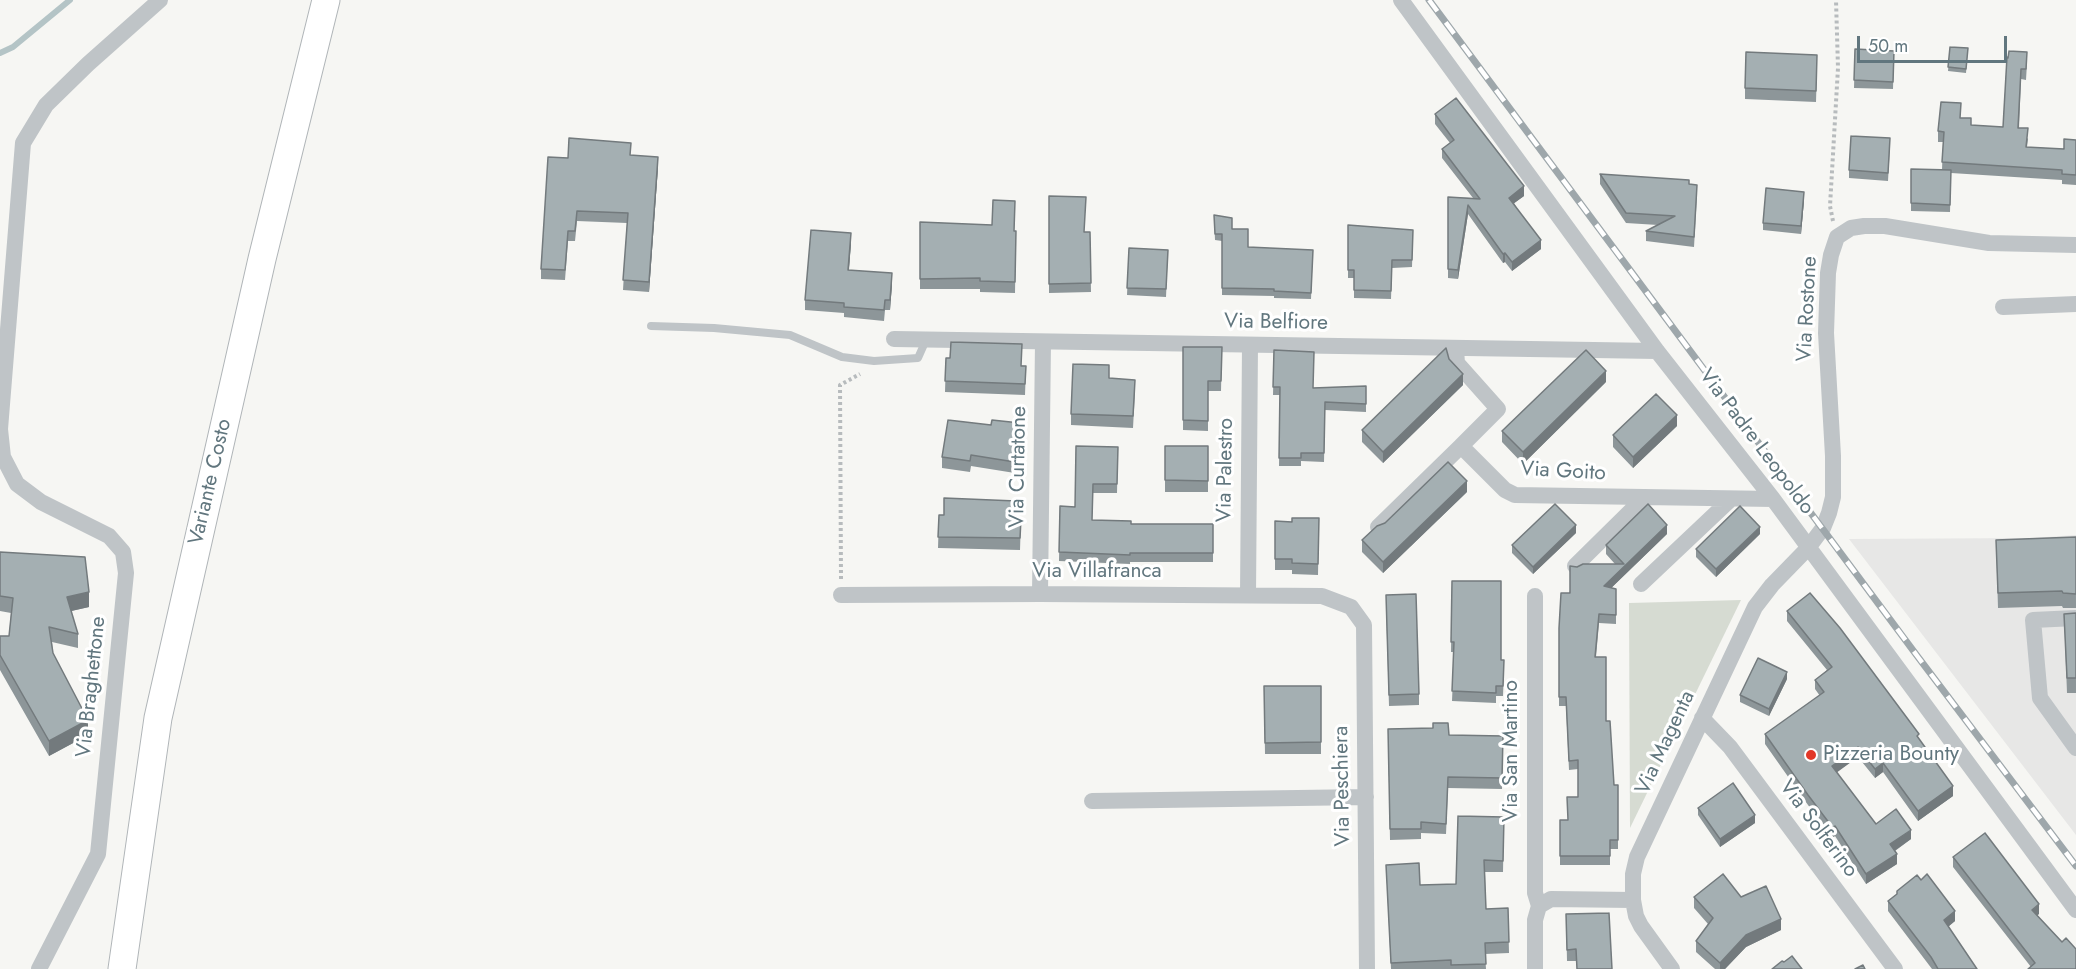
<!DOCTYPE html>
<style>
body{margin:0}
#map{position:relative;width:2076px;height:969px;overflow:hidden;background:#f6f6f3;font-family:Jost,sans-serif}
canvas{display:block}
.scale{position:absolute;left:1857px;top:36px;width:150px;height:27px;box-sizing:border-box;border:3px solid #61767e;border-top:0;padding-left:8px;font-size:18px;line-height:21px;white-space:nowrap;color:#61767e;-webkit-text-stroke:4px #fff;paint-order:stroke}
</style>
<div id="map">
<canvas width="2076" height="969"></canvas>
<div class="scale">50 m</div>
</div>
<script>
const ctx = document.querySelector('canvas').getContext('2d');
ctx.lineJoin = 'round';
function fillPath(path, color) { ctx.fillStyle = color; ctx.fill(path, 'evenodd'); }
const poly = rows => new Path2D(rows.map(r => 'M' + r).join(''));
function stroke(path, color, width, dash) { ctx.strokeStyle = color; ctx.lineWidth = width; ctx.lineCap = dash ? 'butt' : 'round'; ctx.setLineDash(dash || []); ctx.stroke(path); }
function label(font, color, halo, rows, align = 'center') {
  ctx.font = font + ' Jost,sans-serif'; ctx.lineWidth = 6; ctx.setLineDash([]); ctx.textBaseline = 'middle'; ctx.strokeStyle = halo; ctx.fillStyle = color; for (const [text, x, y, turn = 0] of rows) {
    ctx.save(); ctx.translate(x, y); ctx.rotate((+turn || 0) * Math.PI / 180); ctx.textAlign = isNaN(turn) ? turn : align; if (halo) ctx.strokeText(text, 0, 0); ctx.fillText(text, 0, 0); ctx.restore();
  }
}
fillPath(poly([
 [2076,535,2076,835,1849,539,2032,538]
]), '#e7e7e6');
fillPath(poly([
 [1741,600,1630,828,1629,603]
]), '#d6dbd2');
stroke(poly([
 [0,53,13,47,70,0]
]), '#b4c4c6', 6);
const trunk = poly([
 [122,969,158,718,262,259,326,0]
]);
stroke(trunk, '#b0b5b8', 29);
stroke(poly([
 [1833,221,1830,206,1838,68,1836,0],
 [841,579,840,385,860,374]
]), '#b7bbbd', 4, [3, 3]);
stroke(poly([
 [651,326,714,328,790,335,842,357,874,361,918,358,926,340]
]), '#bfc4c7', 8);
stroke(poly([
 [1401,0,1657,351,1773,499,2076,910],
 [2003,307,2076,304],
 [894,339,1657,351],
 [1456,349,1457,363,1498,409,1461,446,1505,490,1515,495,1773,499],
 [1378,527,1461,446],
 [1575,566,1644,498],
 [1641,584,1731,499],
 [1040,594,1043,342],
 [841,595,1040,594,1322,596,1351,607,1364,625,1367,969],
 [1248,595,1250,345],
 [1535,596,1535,893,1539,906,1535,920,1535,969],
 [2076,618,2033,620,2040,698,2076,748],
 [1702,718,1730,747,1895,969],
 [1092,801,1366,797],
 [1539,906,1551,899,1633,900],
 [39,969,98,854,126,573,123,552,109,536,41,502,17,484,3,457,0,429,23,143,46,105,88,64,160,0],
 [1672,969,1641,926,1636,916,1633,900,1633,874,1637,857,1755,607,1772,585,1808,548,1823,528,1829,513,1833,497,1833,456,1826,333,1828,273,1831,255,1837,237,1851,228,1864,226,1885,226,1989,243,2076,245]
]), '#bfc4c7', 16);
stroke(trunk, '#fff', 27);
const rail = poly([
 [1429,0,1918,657,2076,866]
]);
stroke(rail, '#9ea7ab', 7);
stroke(rail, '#fff', 4.5, [14]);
fillPath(poly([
 [1950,47,1968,48,1966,73,1948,71],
 [1855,49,1894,51,1893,89,1854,88],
 [2007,57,2027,63,2026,80,2021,79,2019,128,2028,139,2027,147,2064,149,2076,140,2076,185,2062,184,2062,180,1951,173,1950,212,1911,211,1911,169,1942,170,1943,142,1938,142,1938,131,1961,118,1971,125,2003,127],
 [1817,67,1816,102,1745,99,1745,88],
 [1435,114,1524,196,1514,203,1541,249,1512,271,1505,262,1503,263,1468,214,1458,279,1448,278,1448,197,1473,198,1442,158,1442,149,1450,143,1435,124],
 [1890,146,1888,181,1849,178,1849,170],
 [630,155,658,167,649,292,623,290,627,223,577,221,575,241,568,241,565,280,541,279,541,269,568,158],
 [1600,174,1689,184,1697,195,1694,247,1646,241,1646,231,1658,225,1626,223,1600,184],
 [1049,196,1084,232,1090,232,1091,292,1049,293],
 [1804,200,1801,234,1763,230,1763,223],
 [1015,212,1014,231,1016,231,1015,293,980,292,980,289,920,289,920,222,992,225],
 [1214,215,1232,229,1248,247,1313,250,1311,299,1274,298,1274,296,1222,295,1222,241,1215,240],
 [1348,225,1413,230,1412,267,1392,268,1391,299,1354,298,1354,278,1348,278],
 [851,243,849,270,892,284,890,310,885,310,884,321,844,317,844,313,805,310,805,300],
 [1129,248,1168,250,1166,297,1127,295],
 [1183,347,1222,347,1221,391,1208,391,1208,431,1183,430],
 [1274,350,1313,388,1366,386,1366,412,1325,410,1324,462,1301,461,1301,466,1279,466,1280,395,1273,395],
 [946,358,1026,366,1025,395,945,392],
 [1449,359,1463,385,1383,463,1362,442,1362,430],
 [1109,378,1135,391,1133,428,1071,425,1071,414],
 [1606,382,1523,464,1502,442,1502,431],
 [1677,426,1633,468,1613,447,1613,435],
 [1020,435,1019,439,1024,451,1021,474,971,466,970,472,942,468,942,457],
 [1208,446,1208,492,1165,492,1165,480],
 [1118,447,1117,493,1093,493,1092,520,1131,524,1213,524,1213,562,1130,562,1130,564,1059,561,1060,506,1075,507],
 [1467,492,1383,573,1362,552,1362,540],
 [939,515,1021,519,1020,550,938,548],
 [1319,518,1318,575,1292,574,1292,570,1275,570,1275,521,1292,522],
 [1576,533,1533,574,1512,553,1512,545],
 [1667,534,1611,588,1616,589,1616,624,1599,623,1596,657,1606,721,1614,785,1618,785,1618,849,1610,849,1610,865,1560,865,1560,820,1568,820,1578,797,1578,769,1569,770,1566,706,1559,706,1559,628,1577,567,1615,564,1606,554,1606,545],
 [1760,534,1716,577,1696,557,1696,549],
 [2076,537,2076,608,2063,608,2062,606,1998,608,1996,540],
 [0,552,89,607,71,611,78,634,78,648,52,642,53,653,88,735,49,756,0,670,0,636,9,636,11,613,0,611],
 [1452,581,1501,660,1504,670,1503,696,1496,696,1496,703,1452,701,1454,652,1451,652],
 [1386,606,1419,694,1419,705,1389,706],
 [1787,611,1919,740,1953,796,1918,821,1883,772,1875,778,1858,757,1836,772,1876,824,1911,839,1895,851,1897,864,1866,884,1835,836,1833,837,1808,805,1765,744,1765,734,1820,696,1815,689,1815,680,1827,670,1787,621],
 [2076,613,2076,693,2067,693,2064,614],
 [1787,679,1769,716,1740,702,1740,695],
 [1264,686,1321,686,1321,754,1265,754],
 [1433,728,1449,735,1503,736,1502,789,1448,788,1446,834,1421,833,1421,839,1390,840,1388,729],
 [1698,808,1755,823,1720,847,1698,815],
 [1504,817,1503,872,1485,872,1486,909,1508,908,1509,953,1485,954,1486,969,1391,969,1386,865,1420,885,1456,884],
 [1953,857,2039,914,2037,915,2062,942,2031,967,1953,867],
 [1897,891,1955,921,1948,927,1977,969,1932,969,1888,911,1888,901,1897,894],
 [1694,897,1741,897,1781,930,1746,947,1725,969,1715,969,1696,952,1696,941,1708,924,1694,908],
 [1566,914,1612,969,1576,961,1567,961]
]), '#8d9699');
fillPath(poly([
 [658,157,658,167,649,292,649,282],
 [1524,186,1524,196,1509,207,1509,198],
 [1804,192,1804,200,1801,234,1801,226],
 [1468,205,1468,214,1458,279,1458,270],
 [851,233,851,243,848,280,848,270],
 [1541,240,1541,249,1512,271,1512,262],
 [1505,253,1505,262,1503,263,1503,254],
 [892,273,892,284,890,310,890,300],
 [1606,371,1606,382,1523,464,1523,452],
 [1463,374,1463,385,1383,463,1383,452],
 [1677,415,1677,426,1633,468,1633,457],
 [1024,439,1024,451,1021,474,1021,463],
 [1467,481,1467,492,1383,573,1383,562],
 [1576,525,1576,533,1533,574,1533,567],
 [1667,525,1667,534,1604,595,1604,586],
 [1760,527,1760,534,1716,577,1716,569],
 [89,592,89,607,67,612,67,597],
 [1787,672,1787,679,1769,716,1769,709],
 [88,720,88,735,49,756,49,741],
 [1858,747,1858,757,1832,776,1832,766],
 [1883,763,1883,772,1875,778,1875,769],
 [1953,786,1953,796,1918,821,1918,811],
 [1755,815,1755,823,1720,847,1720,839],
 [1835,826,1835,836,1833,837,1833,828],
 [1911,830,1911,839,1890,854,1890,844],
 [1897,854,1897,864,1866,884,1866,874],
 [2039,904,2039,914,2032,919,2032,910],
 [1955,911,1955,921,1944,930,1944,920],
 [1781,919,1781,930,1746,947,1725,969,1720,969,1720,963,1746,935]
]), '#737a7d');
const building = poly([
 [1950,47,1968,48,1966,69,1948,67,1950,47],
 [1855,49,1894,51,1893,82,1854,80,1855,49],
 [2009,51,2027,52,2026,69,2021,69,2018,128,2028,128,2026,147,2064,149,2064,139,2076,140,2076,175,2062,174,2062,170,1942,162,1944,132,1938,131,1941,102,1961,103,1960,118,1971,118,1971,125,2003,127,2007,57,2008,58,2009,51],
 [1746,52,1817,55,1816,91,1745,88,1746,52],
 [1456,98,1524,186,1509,198,1541,240,1512,262,1505,253,1503,254,1468,205,1458,270,1448,269,1448,197,1480,199,1442,149,1454,140,1435,114,1456,98],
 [1851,136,1890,138,1888,173,1849,170,1851,136],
 [569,138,631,143,630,155,658,157,649,282,623,280,628,213,577,211,575,231,568,231,565,270,541,269,548,157,568,158,569,138],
 [1911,169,1951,170,1950,205,1911,203,1911,169],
 [1600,174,1689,180,1689,184,1697,185,1694,237,1646,231,1675,216,1626,213,1600,174],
 [1766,188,1804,192,1801,226,1763,223,1766,188],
 [1049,196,1086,197,1084,232,1090,232,1091,283,1049,284,1049,196],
 [993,200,1015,201,1014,231,1016,231,1015,282,980,281,980,278,920,279,920,222,992,225,993,200],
 [1214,215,1232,218,1232,229,1248,229,1248,247,1313,250,1311,293,1274,291,1274,289,1222,288,1222,234,1215,234,1214,215],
 [1348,225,1413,230,1412,260,1392,260,1391,291,1354,290,1354,270,1348,270,1348,225],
 [811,230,851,233,848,270,892,273,890,300,885,300,884,310,844,307,844,303,805,300,811,230],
 [1129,248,1168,250,1166,289,1127,288,1129,248],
 [951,342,1022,344,1021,366,1026,366,1025,384,945,381,946,358,950,358,951,342],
 [1183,347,1222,347,1221,381,1208,381,1208,421,1183,420,1183,347],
 [1446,348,1449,359,1463,374,1383,452,1362,430,1446,348],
 [1274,350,1314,352,1313,388,1366,386,1366,404,1325,402,1324,453,1301,453,1301,458,1279,458,1280,387,1273,387,1274,350],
 [1586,350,1606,371,1523,452,1502,431,1586,350],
 [1073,364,1109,365,1109,378,1135,380,1133,416,1071,414,1073,364],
 [1656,394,1677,415,1633,457,1613,435,1656,394],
 [948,420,991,425,992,420,1020,423,1018,439,1024,439,1021,463,971,455,970,461,942,457,948,420],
 [1076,446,1118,447,1117,484,1093,484,1092,520,1131,521,1131,524,1213,524,1213,553,1130,553,1130,555,1059,552,1060,506,1075,507,1076,446],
 [1165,446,1208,446,1208,481,1165,480,1165,446],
 [1448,462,1467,481,1383,562,1362,540,1377,526,1385,523,1448,462],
 [944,498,1016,501,1015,519,1021,519,1020,538,938,537,939,515,944,515,944,498],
 [1555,504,1576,525,1533,567,1512,545,1555,504],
 [1648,504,1667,525,1604,586,1616,589,1616,615,1599,614,1595,657,1606,657,1606,721,1610,721,1614,785,1618,785,1618,840,1610,840,1610,856,1560,856,1560,820,1568,820,1567,797,1578,797,1578,760,1569,761,1566,697,1559,697,1559,628,1561,593,1570,593,1570,566,1577,567,1583,564,1624,564,1606,545,1648,504],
 [1740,506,1760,527,1716,569,1696,549,1740,506],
 [1292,518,1319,518,1318,564,1292,563,1292,559,1275,559,1275,521,1292,522,1292,518],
 [2076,537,2076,594,2063,593,2062,591,1998,593,1996,540,2076,537],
 [0,552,85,557,89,592,67,597,78,634,49,627,53,653,88,720,49,741,0,655,0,636,9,636,13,598,0,596,0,552],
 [1452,581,1501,581,1501,660,1504,660,1503,686,1496,686,1496,693,1452,691,1454,642,1451,642,1452,581],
 [1810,593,1840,628,1919,734,1917,736,1953,786,1918,811,1883,763,1875,769,1858,747,1832,766,1876,824,1896,809,1911,830,1890,844,1897,854,1866,874,1835,826,1833,828,1808,795,1765,734,1824,692,1815,680,1832,667,1787,611,1810,593],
 [1416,594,1419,694,1389,695,1386,595,1416,594],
 [2076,613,2076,678,2067,678,2064,614,2076,613],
 [1758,658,1787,672,1769,709,1740,695,1758,658],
 [1264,686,1321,686,1321,742,1265,743,1264,686],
 [1433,723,1448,723,1449,735,1503,736,1502,778,1448,777,1446,824,1421,822,1421,829,1390,829,1388,729,1433,728,1433,723],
 [1733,783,1755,815,1720,839,1698,808,1733,783],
 [1458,816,1504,817,1503,861,1484,860,1486,909,1508,908,1509,942,1485,943,1486,964,1451,965,1451,960,1391,963,1386,865,1419,863,1420,885,1456,884,1458,816],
 [1985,833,2039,904,2032,910,2062,942,2066,938,2076,949,2076,969,2028,969,2035,963,1953,857,1985,833],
 [1723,874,1741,897,1766,886,1781,919,1746,935,1720,963,1696,941,1713,918,1694,897,1723,874],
 [1927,874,1955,911,1944,920,1977,969,1938,969,1931,957,1888,901,1897,894,1897,891,1917,875,1921,880,1927,874],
 [1609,913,1612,969,1577,969,1576,949,1567,950,1566,914,1609,913],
 [1792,956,1802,969,1772,969,1782,961,1784,962,1792,956],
 [1863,965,1865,969,1855,969,1863,965]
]);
fillPath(building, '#a4afb2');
stroke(building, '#737a7d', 1.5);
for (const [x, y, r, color] of [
 [1811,755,6,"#e23727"]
]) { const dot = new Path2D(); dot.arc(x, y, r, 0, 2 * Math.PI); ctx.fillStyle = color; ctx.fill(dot); stroke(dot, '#fff', 2); }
label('21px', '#61767e', '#fff', [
 ["Via Rostone",1808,309,-87],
 ["Via Belfiore",1276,323,1],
 ["Via Padre Leopoldo",1756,442,53],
 ["Via Curtatone",1019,467,-89],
 ["Via Palestro",1226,470,-89],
 ["Via Goito",1563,472,3],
 ["Variante Costo",211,482,-77],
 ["Via Villafranca",1097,572],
 ["Via Braghettone",92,687,-84],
 ["Via Magenta",1666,743,-65],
 ["Via San Martino",1512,751,-90],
 ["Via Peschiera",1343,786,-91],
 ["Via Solferino",1818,829,53]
]);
label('21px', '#61767e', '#fff', [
 ["Pizzeria Bounty",1823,755]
], 'left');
</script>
